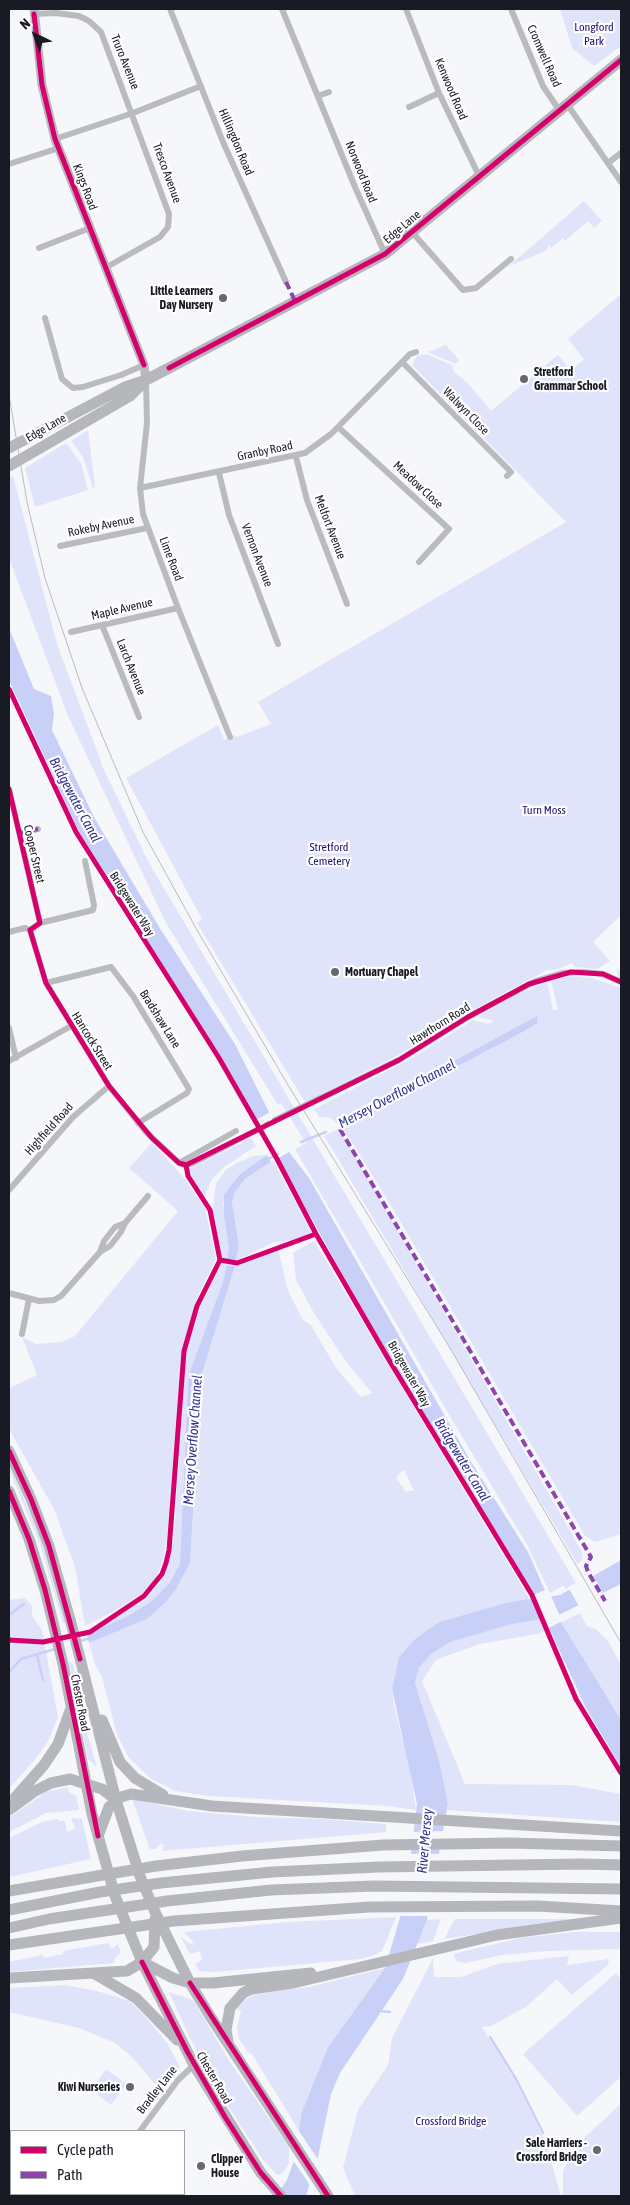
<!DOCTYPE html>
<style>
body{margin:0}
#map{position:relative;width:630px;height:2205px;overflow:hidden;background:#f6f7fb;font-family:"Asap Condensed",sans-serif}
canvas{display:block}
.frame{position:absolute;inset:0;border:10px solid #181a24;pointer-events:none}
.legend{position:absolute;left:10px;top:2130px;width:175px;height:65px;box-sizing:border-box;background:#fff;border:1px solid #a3a3a7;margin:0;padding:6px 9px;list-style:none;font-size:15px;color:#181a24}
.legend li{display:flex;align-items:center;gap:10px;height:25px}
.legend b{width:25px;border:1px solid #a3a3a7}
.north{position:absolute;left:10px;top:10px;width:50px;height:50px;-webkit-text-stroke:4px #fff;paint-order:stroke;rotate:318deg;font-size:14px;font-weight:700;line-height:20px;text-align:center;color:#181a24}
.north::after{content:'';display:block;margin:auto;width:18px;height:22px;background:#181a24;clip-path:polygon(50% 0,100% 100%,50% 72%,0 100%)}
</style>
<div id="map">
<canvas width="630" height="2205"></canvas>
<div class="frame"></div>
<ul class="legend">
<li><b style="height:6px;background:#d6006c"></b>Cycle path</li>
<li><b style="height:6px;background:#8e44ad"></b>Path</li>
</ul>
<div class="north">N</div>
</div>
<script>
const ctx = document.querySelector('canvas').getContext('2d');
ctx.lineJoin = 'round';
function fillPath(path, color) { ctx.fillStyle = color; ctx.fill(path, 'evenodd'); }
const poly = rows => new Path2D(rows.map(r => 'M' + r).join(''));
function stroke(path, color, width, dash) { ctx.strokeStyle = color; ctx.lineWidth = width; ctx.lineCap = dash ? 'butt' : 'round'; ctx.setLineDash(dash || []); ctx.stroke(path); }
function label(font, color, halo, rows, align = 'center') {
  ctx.font = font + ' "Asap Condensed",sans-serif'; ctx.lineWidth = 4.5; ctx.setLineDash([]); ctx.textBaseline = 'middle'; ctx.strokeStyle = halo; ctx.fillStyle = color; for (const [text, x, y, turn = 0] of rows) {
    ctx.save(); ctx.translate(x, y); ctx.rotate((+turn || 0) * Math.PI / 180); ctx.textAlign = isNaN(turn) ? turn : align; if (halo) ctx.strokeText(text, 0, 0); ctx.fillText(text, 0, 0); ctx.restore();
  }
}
fillPath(poly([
 [560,9,621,9,621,46,594,66,572,48],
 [584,201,602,221,594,228,588,221,565,241,563,238,551,248,549,245,546,251,509,266],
 [621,294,621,915,593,942,621,973,621,979,618,978,617,969,610,961,597,969,575,967,572,963,556,970,547,970,458,1018,397,1056,305,1102,197,923,202,919,126,778,218,725,224,740,234,735,237,737,271,724,258,702,566,522,412,365,417,356,426,354,454,366,452,368,456,374,467,382,491,411,558,355,571,370,584,359,568,339],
 [446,345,459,360,456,364,428,352],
 [88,430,95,487,93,488,83,457,71,441],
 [66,443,81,463,88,490,35,507,25,468],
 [13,476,57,644,104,770,149,863,576,1583,566,1589,563,1586,550,1593,526,1543,451,1418,295,1149,306,1143,281,1103,278,1105,166,923,68,716,9,558,9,478],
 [573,976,592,978,621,988,621,1534,595,1542,585,1536,387,1199,352,1142,341,1127,538,1023,537,1017,338,1124,330,1118,319,1117,314,1109,411,1059,473,1020,488,1024,495,1021,478,1017,512,997,536,987,547,982,553,1010,558,1010,551,980],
 [339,1129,581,1550,583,1558,578,1565,334,1152,324,1136],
 [251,1138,256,1146,224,1167,212,1179,204,1198,188,1170],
 [152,1143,184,1178,205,1208,216,1259,199,1293,182,1347,167,1537,163,1560,156,1578,142,1594,109,1614,85,1626,75,1567,54,1509,9,1429,9,1388,37,1375,22,1337,36,1344,62,1342,75,1336,178,1211,129,1168],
 [267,1155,240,1174,223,1203,229,1248,227,1259,223,1258,212,1213,216,1183,227,1169,237,1163,253,1156],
 [273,1161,312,1233,297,1240,274,1242,236,1261,239,1244,232,1202,234,1194,245,1179],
 [314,1241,530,1600,505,1603,439,1622,416,1638,399,1657,392,1689,394,1706,409,1763,416,1810,387,1806,209,1796,175,1791,150,1778,129,1758,117,1735,102,1677,94,1662,89,1643,147,1619,165,1603,190,1563,201,1377,235,1266,278,1249,288,1291,303,1320,311,1325,336,1368,361,1397,372,1393,347,1363,315,1315,296,1280,293,1253],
 [403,1470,404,1470,414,1490,406,1492,396,1478],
 [222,1264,227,1265,223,1282,191,1368,188,1381,180,1562,170,1582,152,1601,126,1617,87,1634,144,1601,159,1584,166,1573,174,1537,186,1350,200,1308],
 [9,1463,42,1543,65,1623,63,1623,40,1544,9,1469],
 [25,1598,32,1606,32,1616,42,1630,58,1717,49,1739,38,1756,9,1789,9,1600],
 [580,1613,587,1626,596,1629,608,1641,621,1665,621,1720,560,1623],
 [541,1620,545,1631,537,1634,480,1644,436,1660,422,1681,465,1784,572,1785,621,1794,621,1822,447,1810,448,1803,439,1760,415,1683,419,1668,431,1654,449,1642,512,1624],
 [69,1662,73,1664,83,1704,86,1730,97,1767,88,1759],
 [68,1787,69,1792,76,1796,79,1810,46,1813,9,1832,9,1818,46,1792],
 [132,1799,188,1811,256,1817,323,1819,386,1824,386,1832,162,1851,164,1845,161,1843,156,1849,150,1849],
 [71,1818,82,1819,91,1859,9,1877,9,1838,42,1822,58,1819,59,1821,65,1821,67,1833,75,1828],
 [396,1917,382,1951,374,1955,360,1959,215,1972,199,1971,195,1964,202,1960,200,1951,190,1954,180,1936,190,1944,194,1942,184,1932,288,1922],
 [441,1919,433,1941,417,1944,427,1920],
 [455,1919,579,1919,444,1939],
 [574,1932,621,1932,621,1949,546,1951,502,1955,466,1963,456,1961,453,1954,520,1938],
 [108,1943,112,1949,118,1944,121,1952,114,1959,114,1963,9,1972,9,1962,43,1955,44,1958,63,1954,63,1951],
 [569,1956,567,1965,609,1959,608,1965,572,1995,557,1979,526,2007,491,2026,482,2027,514,2079,546,2143,561,2196,355,2196,343,2168,358,2110,388,2065,392,2038,433,1958,434,1977,461,1977,497,1964],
 [385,1968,328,2047,301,2114,299,2131,252,2054,248,2052,239,2039,237,2026,241,2011,237,2009,246,1999,258,1993,309,1987],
 [616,1973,621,1980,621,2077,577,2116,523,2054],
 [65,1985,97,1991,130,2001,150,2022,167,2043,180,2067,162,2092,132,2057,115,2043,79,2028,9,2012,9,1988],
 [169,1992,193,2000,230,2062,289,2147,289,2163,283,2173,277,2175,264,2161,220,2094,189,2036],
 [106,2069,126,2084,111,2105,91,2090],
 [621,2104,621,2196,563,2196,563,2171,575,2146]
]), '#dfe4fa');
fillPath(poly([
 [9,628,34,689,51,696,54,714,52,730,95,819,161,930,236,1046,289,1152,309,1178,470,1460,528,1552,548,1597,560,1595,621,1560,621,1584,557,1616,621,1720,621,1767,586,1708,545,1619,512,1624,450,1642,431,1654,419,1668,415,1683,439,1760,448,1803,427,1920,403,1979,340,2073,331,2094,318,2157,306,2196,276,2196,287,2180,296,2155,301,2114,328,2047,385,1968,405,1901,417,1804,392,1689,399,1657,416,1638,439,1622,505,1603,536,1598,383,1347,230,1072,79,832,9,680],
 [537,1016,538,1023,517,1035,341,1127,338,1124],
 [267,1155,271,1162,245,1179,234,1194,232,1202,239,1245,236,1261,227,1259,229,1248,224,1216,224,1195,240,1174],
 [227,1265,235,1266,201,1377,190,1563,176,1589,165,1603,147,1619,89,1643,87,1634,126,1617,152,1601,170,1582,180,1563,188,1381,191,1368,223,1282]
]), '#c9d0f8');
fillPath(poly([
 [270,1112,292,1150,277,1159,256,1120],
 [592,1574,605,1596,580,1608,568,1587],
 [548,1589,562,1621,547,1629,533,1595],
 [445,1831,442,1848,409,1849,411,1832],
 [408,1854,441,1854,430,1916,397,1916,402,1901],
 [297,2128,319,2161,312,2188,292,2159]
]), '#f6f7fb');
stroke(poly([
 [301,1142,326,1132],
 [268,1159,278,1154],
 [9,1615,24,1604],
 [80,1641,91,1638],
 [37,1655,43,1680],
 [9,1672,21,1659,55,1649],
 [381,2011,390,2012],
 [490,2037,516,2079,543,2133]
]), '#c9d0f8', 2.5);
stroke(poly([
 [257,1130,275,1120]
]), '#d5d6db', 6, [6, 3]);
stroke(poly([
 [170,9,223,142,286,282],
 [282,9,355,187,385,254],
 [406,9,439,93,479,176],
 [511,9,543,86,559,110],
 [34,14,56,13,79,16,89,21,101,32,169,214,168,227,160,237,105,268],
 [318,96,329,92],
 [567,104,621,182],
 [409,107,439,93],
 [55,139,133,113,201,86],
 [608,163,621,153],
 [9,164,59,148],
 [412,232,463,290,476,288,511,259],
 [39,248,90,228],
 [45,318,62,379,73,388,83,387,121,375,144,365],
 [402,362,511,472,507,476],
 [146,381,147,423,140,488,143,514,178,608,230,737],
 [338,427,449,529,419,562],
 [296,457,307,500,347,604],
 [219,473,229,515,278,644],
 [140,488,305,453,331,434,410,354,416,352],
 [60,546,147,528],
 [102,625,139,717],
 [71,632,178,608],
 [9,789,40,923],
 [19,833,38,829],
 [30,930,46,983,109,1086,145,1131,179,1163,186,1165,193,1163,257,1130],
 [30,930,40,923,93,910,94,905,85,861],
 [9,932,25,928,30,930],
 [46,983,111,967,133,996,189,1089,187,1093,138,1123],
 [9,1028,16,1058],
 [9,1061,71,1026],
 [275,1120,399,1060,468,1017,536,981,563,973,583,972,603,974,621,982],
 [179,1163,236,1131],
 [9,1190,73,1117,109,1086],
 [100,1252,104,1241,115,1227,125,1223],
 [9,1293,39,1301,54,1300,61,1296,100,1252,110,1246,121,1232,125,1223,148,1196],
 [22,1334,29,1299],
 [140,2131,178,2080,194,2065],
 [92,2196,94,2194]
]), '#babbbf', 6);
stroke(poly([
 [34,9,42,85,55,139,144,365,146,380]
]), '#b9babf', 9);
stroke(poly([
 [9,448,125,387,146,380,169,368,385,254,621,60],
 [9,466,130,396,145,381],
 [9,1451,31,1499,49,1546,71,1623,116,1800,140,1876,155,1912,190,1983,210,2016,328,2196],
 [9,1491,29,1539,45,1590,63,1664,92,1814,115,1896,142,1962,194,2065,261,2173,281,2196],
 [102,1720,120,1762,135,1778,163,1795],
 [12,1801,44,1765,58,1744,70,1711],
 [9,1810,35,1791,51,1783,70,1779,102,1789,116,1800],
 [98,1836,109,1807,121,1797,131,1794,212,1806,621,1831],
 [9,1891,156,1866,242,1856,383,1845,510,1843,621,1846],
 [9,1910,100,1892,161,1883,272,1872,379,1867,582,1864,621,1865],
 [9,1928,49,1919,167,1901,271,1890,374,1886,621,1889],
 [9,1945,174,1921,369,1907,538,1906,621,1911],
 [142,1962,173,1978,190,1983,213,1983,311,1973],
 [95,1974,136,1998,177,2040],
 [9,1978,127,1971,142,1962,154,1947,155,1919],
 [228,2042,226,2030,230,2008,243,1993,251,1989,293,1983,497,1935,621,1918]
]), '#b6b7bd', 11);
stroke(poly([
 [9,395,27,502,45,578,82,688,143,832,197,930,288,1085,450,1348,621,1643]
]), '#babbbf', 1);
stroke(poly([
 [286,282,295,301],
 [19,833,38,829],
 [340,1129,581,1540,591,1557,586,1566,588,1572,605,1601]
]), '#8e44ad', 4, [8, 4]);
stroke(poly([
 [34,14,42,85,55,139,144,365],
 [169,368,385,254,621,60],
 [9,689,76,832,219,1058,277,1159,316,1234,389,1360,532,1595,576,1699,621,1773],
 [9,789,40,923,30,930],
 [30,930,46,983,109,1086,152,1138,179,1163,186,1165],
 [186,1165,399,1060,468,1017,529,984,571,972,603,974,621,982],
 [220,1260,237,1263,316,1234],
 [9,1451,31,1499,49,1546,80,1659],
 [9,1491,29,1539,45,1590,63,1664,98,1836],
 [9,1640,43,1642,90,1632,144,1596,162,1574,166,1563,169,1550,184,1351,197,1306,220,1260,210,1210,188,1176,186,1165],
 [142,1962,187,2051,225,2117,261,2173,281,2196],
 [190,1983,328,2196]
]), '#d6006c', 5);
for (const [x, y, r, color] of [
 [223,298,5,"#66676f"],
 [524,379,5,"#66676f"],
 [335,972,5,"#66676f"],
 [130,2087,5,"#66676f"],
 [597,2150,5,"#66676f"],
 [201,2166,5,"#66676f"]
]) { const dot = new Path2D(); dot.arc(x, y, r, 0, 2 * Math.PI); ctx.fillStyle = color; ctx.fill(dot); stroke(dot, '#fff', 2); }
label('12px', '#1f1077', '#fff', [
 ["Longford",594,27],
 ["Park",594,41],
 ["Turn Moss",544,810],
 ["Stretford",329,847],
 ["Cemetery",329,861],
 ["Crossford Bridge",451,2121]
]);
label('12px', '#181a24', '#fff', [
 ["Cromwell Road",544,56,66],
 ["Truro Avenue",125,62,68],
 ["Kenwood Road",451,89,67],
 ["Hillingdon Road",236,142,67],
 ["Norwood Road",361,172,68],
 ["Tresco Avenue",167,173,70],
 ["Kings Road",85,187,69],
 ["Edge Lane",402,227,-40],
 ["Walwyn Close",466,411,46],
 ["Edge Lane",46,428,-30],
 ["Granby Road",265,451,-12],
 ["Meadow Close",418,485,43],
 ["Rokeby Avenue",101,526,-12],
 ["Melfort Avenue",330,527,69],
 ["Vernon Avenue",257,555,69],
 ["Lime Road",171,559,69],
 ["Maple Avenue",122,609,-13],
 ["Larch Avenue",131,667,68],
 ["Cooper Street",34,854,77],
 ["Bridgewater Way",132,904,58],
 ["Bradshaw Lane",160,1019,58],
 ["Hawthorn Road",440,1024,-32],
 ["Hancock Street",92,1041,58],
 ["Highfield Road",49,1129,-48],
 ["Bridgewater Way",409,1374,60],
 ["Chester Road",80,1703,79],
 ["Chester Road",214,2078,60],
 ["Bradley Lane",157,2090,-52]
]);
label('bold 12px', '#181a24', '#fff', [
 ["Little Learners",213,291],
 ["Day Nursery",213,305],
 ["Stretford",534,372,"left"],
 ["Grammar School",534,386,"left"],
 ["Mortuary Chapel",345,972,"left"],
 ["Kiwi Nurseries",120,2087],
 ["Sale Harriers -",587,2143],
 ["Crossford Bridge",587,2157],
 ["Clipper",211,2159,"left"],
 ["House",211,2173,"left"]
], 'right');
label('italic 14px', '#323194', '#fff', [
 ["Bridgewater Canal",75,800,62],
 ["Mersey Overflow Channel",397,1094,-28],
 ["Mersey Overflow Channel",193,1440,-86],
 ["Bridgewater Canal",462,1460,59],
 ["River Mersey",425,1841,-85]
]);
</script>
